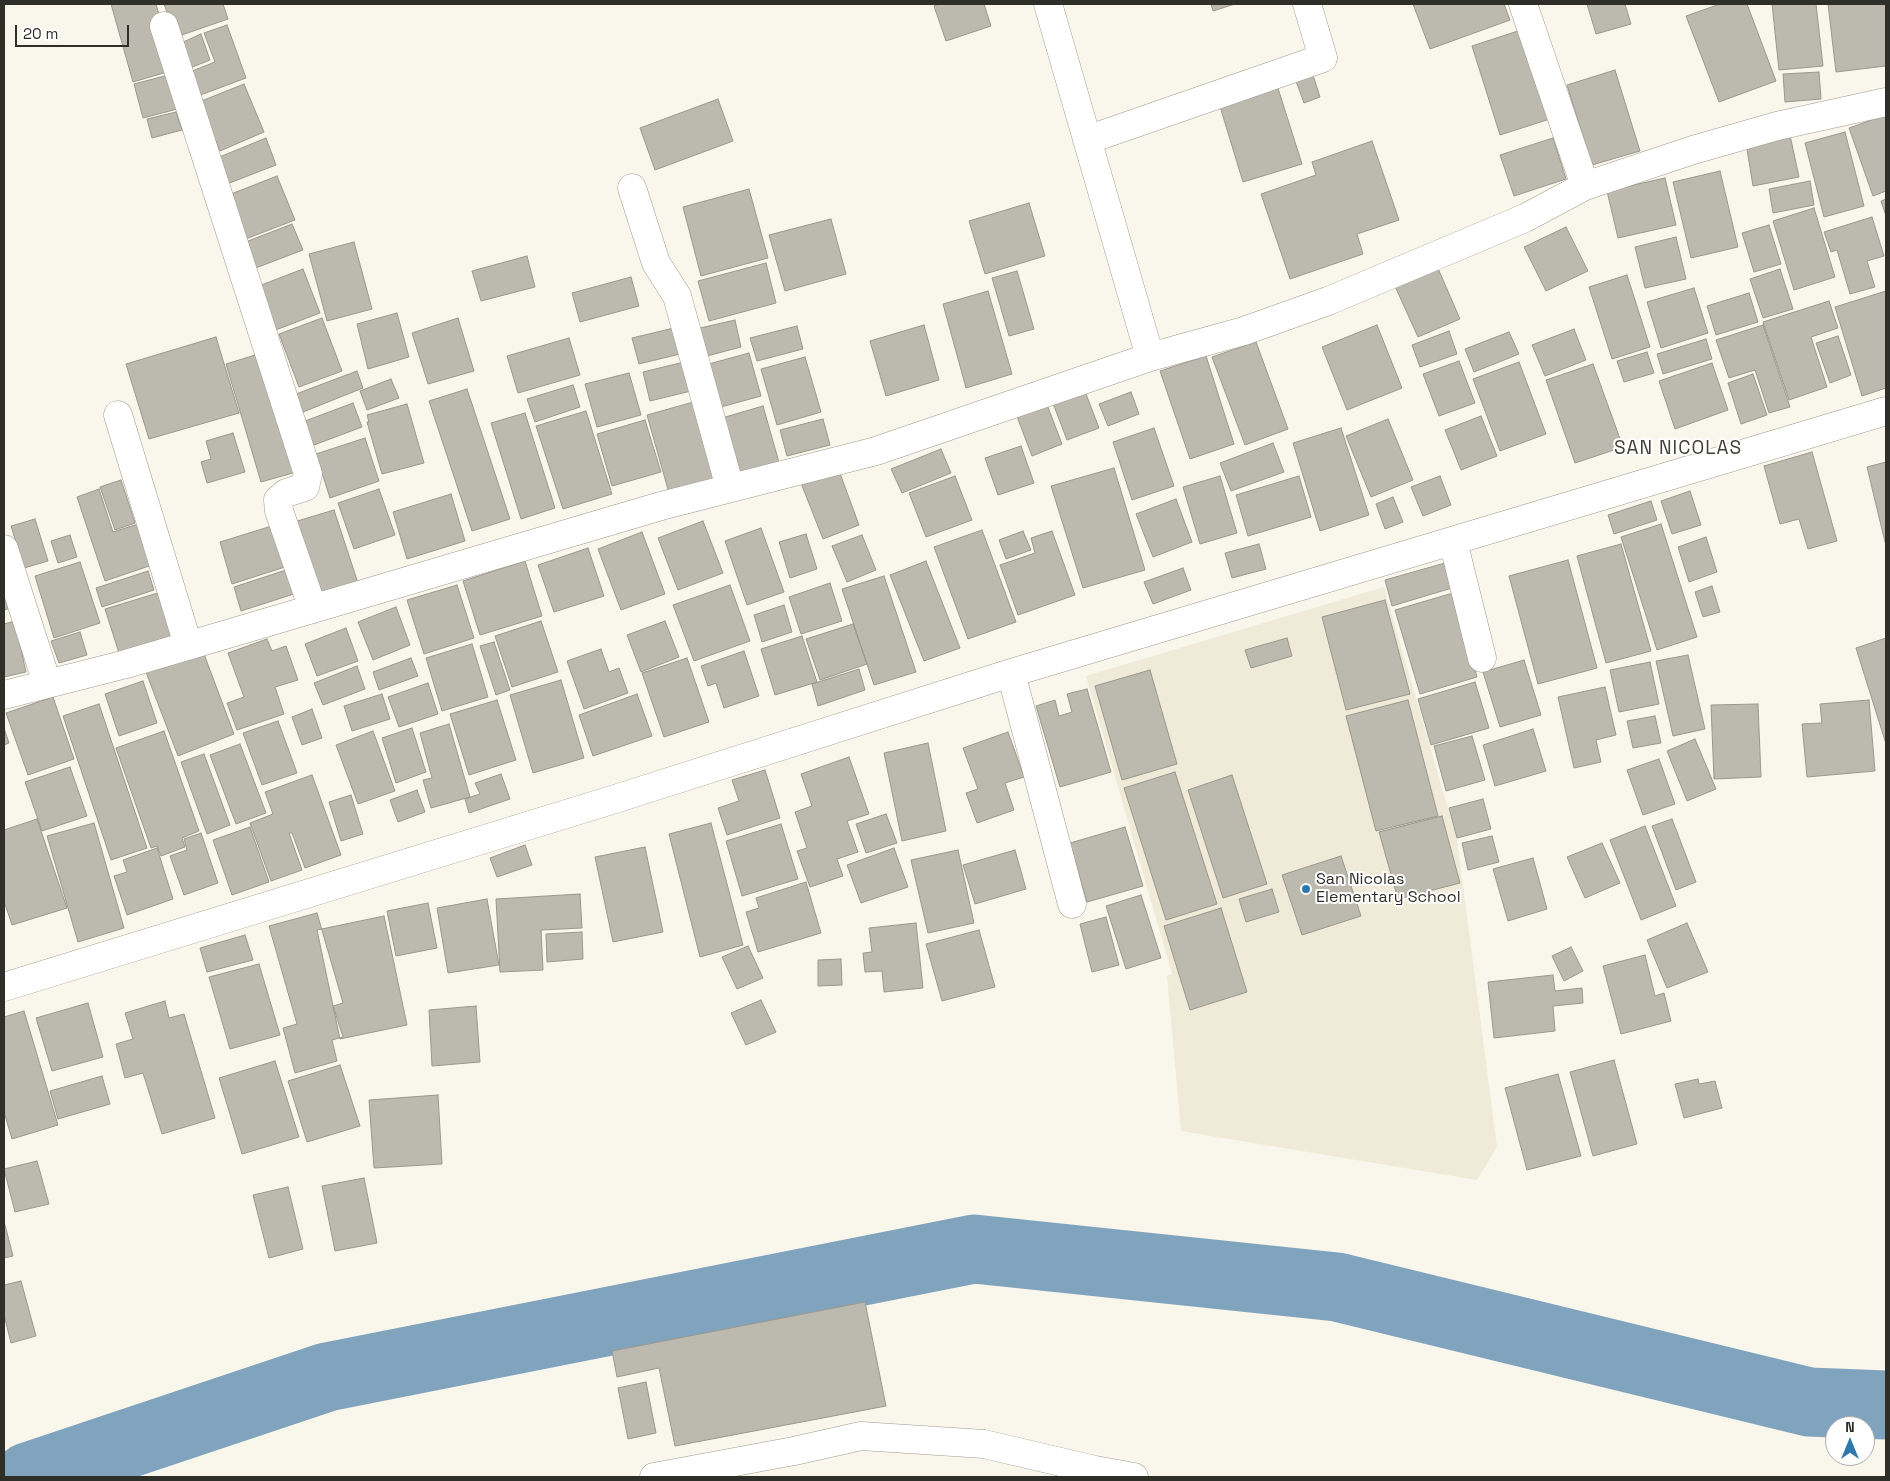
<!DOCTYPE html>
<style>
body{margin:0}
#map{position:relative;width:1890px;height:1481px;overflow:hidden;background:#f9f7eb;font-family:"Space Grotesk",sans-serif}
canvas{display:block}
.frame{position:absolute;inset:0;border:5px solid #2f2f2a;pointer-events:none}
.north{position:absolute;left:1825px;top:1416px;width:50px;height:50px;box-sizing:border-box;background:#fff;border:1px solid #acacaa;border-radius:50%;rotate:0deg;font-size:14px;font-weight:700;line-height:20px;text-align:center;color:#2f2f2a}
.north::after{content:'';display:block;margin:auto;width:18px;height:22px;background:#2e79ac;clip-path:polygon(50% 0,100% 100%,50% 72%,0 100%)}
.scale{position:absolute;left:15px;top:25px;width:114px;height:22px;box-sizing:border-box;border:2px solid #2f2f2a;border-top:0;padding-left:6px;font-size:15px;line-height:18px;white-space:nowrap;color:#2f2f2a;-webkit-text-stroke:4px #fff;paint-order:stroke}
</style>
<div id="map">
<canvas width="1890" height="1481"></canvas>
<div class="frame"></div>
<div class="north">N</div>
<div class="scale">20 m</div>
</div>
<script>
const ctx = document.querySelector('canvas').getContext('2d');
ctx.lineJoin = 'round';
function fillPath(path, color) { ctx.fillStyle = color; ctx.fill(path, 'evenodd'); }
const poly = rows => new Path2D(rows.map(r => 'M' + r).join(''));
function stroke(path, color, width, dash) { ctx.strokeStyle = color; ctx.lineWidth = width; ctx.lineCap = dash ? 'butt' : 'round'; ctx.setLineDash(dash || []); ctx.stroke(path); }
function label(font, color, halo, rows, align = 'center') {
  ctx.font = font + ' "Space Grotesk",sans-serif'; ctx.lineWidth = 4; ctx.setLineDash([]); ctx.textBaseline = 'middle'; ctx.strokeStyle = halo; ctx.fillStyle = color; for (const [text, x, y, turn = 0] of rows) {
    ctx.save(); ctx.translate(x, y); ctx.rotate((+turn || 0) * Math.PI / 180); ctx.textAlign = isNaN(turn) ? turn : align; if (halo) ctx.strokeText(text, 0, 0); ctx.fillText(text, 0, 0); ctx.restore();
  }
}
fillPath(poly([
 [1384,587,1457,840,1497,1147,1477,1180,1181,1131,1167,976,1172,974,1086,676]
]), '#efebd8');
stroke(poly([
 [28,1477,327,1377,974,1249,1337,1287,1809,1402,1886,1405]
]), '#80a3be', 69);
const building = poly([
 [111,4,156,4,174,70,133,82,111,4],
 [164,4,223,4,228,19,176,37,164,4],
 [939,4,984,4,991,26,946,41,934,6,939,4],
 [1211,4,1235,4,1213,11,1211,4],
 [1413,4,1504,4,1510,20,1430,49,1413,4],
 [1587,4,1625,4,1631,24,1596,34,1587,4],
 [1720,4,1747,4,1776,81,1719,102,1686,16,1720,4],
 [1772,4,1816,4,1823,66,1779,70,1772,4],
 [1828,4,1886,4,1886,66,1836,72,1828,4],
 [227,25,246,78,195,97,187,73,215,62,204,33,227,25],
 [1524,29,1553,118,1500,135,1472,46,1524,29],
 [201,34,210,60,190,68,181,43,201,34],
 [1615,70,1640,151,1592,165,1567,85,1615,70],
 [1819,72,1821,99,1785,102,1783,74,1819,72],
 [176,73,185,107,143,118,134,84,176,73],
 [1313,75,1320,97,1304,103,1296,81,1313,75],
 [1276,82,1302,164,1243,182,1218,100,1276,82],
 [244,84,264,132,220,151,199,102,244,84],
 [718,99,733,141,655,170,640,128,718,99],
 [176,112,182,130,152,138,147,119,176,112],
 [1886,115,1886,191,1873,196,1849,128,1886,115],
 [1845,132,1864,206,1824,217,1805,143,1845,132],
 [1790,135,1799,177,1753,186,1746,143,1790,135],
 [266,138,276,165,227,184,217,158,266,138],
 [1553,138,1566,179,1514,196,1500,155,1553,138],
 [1372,141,1399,220,1357,234,1363,254,1290,279,1261,194,1316,175,1312,162,1372,141],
 [1720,171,1738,247,1691,258,1673,182,1720,171],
 [277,176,295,220,243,240,226,196,277,176],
 [1665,178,1676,225,1618,238,1607,191,1665,178],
 [1810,181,1814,205,1773,213,1769,189,1810,181],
 [749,189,768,258,701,276,683,207,749,189],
 [1886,199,1886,216,1881,201,1886,199],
 [1029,203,1045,256,985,274,969,221,1029,203],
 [1814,208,1835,277,1794,290,1773,221,1814,208],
 [1872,217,1884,256,1867,261,1875,287,1850,294,1837,250,1831,252,1824,232,1872,217],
 [831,219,846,274,785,291,769,235,831,219],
 [292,224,303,250,253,269,243,243,292,224],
 [1769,225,1781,264,1754,272,1742,233,1769,225],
 [1566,227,1588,271,1546,291,1524,247,1566,227],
 [1676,237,1686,279,1645,288,1635,247,1676,237],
 [354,242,372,309,327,321,309,254,354,242],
 [527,256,535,287,481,301,472,271,527,256],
 [766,263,776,303,709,321,698,281,766,263],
 [1437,266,1460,319,1418,337,1394,284,1437,266],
 [303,269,320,313,273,331,256,287,303,269],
 [1780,269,1793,309,1763,318,1750,279,1780,269],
 [1017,271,1034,329,1009,336,992,278,1017,271],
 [1627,275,1650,347,1612,359,1589,287,1627,275],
 [631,277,639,306,580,322,572,293,631,277],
 [1694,288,1708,333,1661,348,1647,302,1694,288],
 [988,291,1012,374,966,388,943,304,988,291],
 [1886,291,1886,388,1862,396,1835,307,1886,291],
 [1749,293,1758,322,1716,335,1707,306,1749,293],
 [1829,301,1838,328,1811,337,1827,387,1789,400,1763,322,1829,301],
 [397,313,409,357,368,369,357,324,397,313],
 [322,318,342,371,299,387,279,334,322,318],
 [458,318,474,371,428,384,412,333,458,318],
 [735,320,741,347,707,356,700,328,735,320],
 [924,325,939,380,886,396,870,341,924,325],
 [1377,325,1402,388,1347,410,1322,347,1377,325],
 [1763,325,1790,407,1769,413,1755,370,1729,378,1716,340,1763,325],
 [797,326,803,349,757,361,750,338,797,326],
 [678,327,684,353,639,364,632,338,678,327],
 [1574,329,1586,360,1545,376,1532,345,1574,329],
 [1449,331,1457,354,1420,367,1412,345,1449,331],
 [1509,332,1519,354,1474,372,1465,349,1509,332],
 [1838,336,1851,375,1830,383,1816,343,1838,336],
 [216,337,239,413,149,439,126,364,216,337],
 [569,338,580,375,518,393,507,356,569,338],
 [1706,339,1712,359,1663,374,1657,354,1706,339],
 [1256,342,1288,429,1245,445,1212,357,1256,342],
 [265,352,300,471,261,482,226,364,265,352],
 [1647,352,1654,373,1624,382,1617,361,1647,352],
 [749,353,761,396,721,407,709,364,749,353],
 [1206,356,1234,444,1190,459,1160,371,1206,356],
 [805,357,821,412,777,425,761,369,805,357],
 [1459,361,1475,403,1439,416,1423,374,1459,361],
 [684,362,691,391,650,401,643,372,684,362],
 [1519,362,1546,434,1500,451,1473,379,1519,362],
 [1712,363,1728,410,1675,429,1659,381,1712,363],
 [1593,364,1623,447,1575,463,1546,380,1593,364],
 [357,371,363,388,303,412,296,394,357,371],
 [629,373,641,415,597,427,585,384,629,373],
 [1753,374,1767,415,1741,424,1728,383,1753,374],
 [391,379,399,398,367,410,360,391,391,379],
 [573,385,580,407,535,422,527,399,573,385],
 [1083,386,1099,428,1067,440,1051,398,1083,386],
 [467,389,510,519,472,531,429,401,467,389],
 [1131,392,1139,414,1108,426,1099,404,1131,392],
 [697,401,720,478,669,493,647,415,697,401],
 [1046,402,1062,444,1032,456,1016,414,1046,402],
 [353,403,362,427,306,448,297,424,353,403],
 [407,404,424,463,382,474,367,422,369,422,367,415,407,404],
 [763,406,780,466,739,477,722,418,763,406],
 [586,411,612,494,563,509,536,426,586,411],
 [525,413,555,508,521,519,491,423,525,413],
 [1481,416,1497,456,1461,470,1445,430,1481,416],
 [823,419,830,445,787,456,780,430,823,419],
 [1388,419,1413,480,1371,497,1346,436,1388,419],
 [645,420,661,472,612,486,597,434,645,420],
 [1154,428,1174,486,1132,500,1113,442,1154,428],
 [1341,428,1369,515,1320,531,1293,443,1341,428],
 [233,433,245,472,207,483,201,462,211,459,206,441,233,433],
 [365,438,379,481,330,498,316,454,365,438],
 [1273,443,1284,472,1231,491,1220,463,1273,443],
 [1021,446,1034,483,998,495,985,458,1021,446],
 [941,449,951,473,902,493,891,469,941,449],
 [1812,452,1837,541,1808,549,1799,519,1780,524,1764,466,1812,452],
 [1886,462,1886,546,1867,467,1886,462],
 [838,468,859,525,823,539,801,483,838,468],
 [1114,468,1145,570,1083,588,1051,486,1114,468],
 [955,476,972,520,926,537,909,493,955,476],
 [1220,476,1237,533,1200,544,1183,487,1220,476],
 [1299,476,1311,517,1248,536,1236,495,1299,476],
 [1440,476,1451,505,1423,516,1411,487,1440,476],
 [121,480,135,523,115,530,100,487,121,480],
 [99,489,113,532,144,522,158,563,105,581,77,497,99,489],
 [379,489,395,535,354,549,338,503,379,489],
 [1690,491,1701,525,1672,534,1661,501,1690,491],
 [451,494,465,541,407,559,393,512,451,494],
 [1393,497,1403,522,1385,529,1376,504,1393,497],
 [1176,499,1192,542,1153,557,1136,514,1176,499],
 [1651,501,1657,520,1614,534,1608,515,1651,501],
 [334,510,358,583,318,595,294,522,334,510],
 [35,519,48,561,24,568,11,526,35,519],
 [703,521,723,573,678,590,658,538,703,521],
 [1661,524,1697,637,1657,650,1621,537,1661,524],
 [275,525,288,566,232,584,220,542,275,525],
 [761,528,784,592,747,605,725,541,761,528],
 [982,530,1016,622,968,639,934,547,982,530],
 [1023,531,1031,550,1006,559,999,540,1023,531],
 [1052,531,1075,595,1018,615,1000,565,1035,553,1031,538,1052,531],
 [642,532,665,594,621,610,598,549,642,532],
 [806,534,817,569,790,578,779,542,806,534],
 [70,535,77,557,58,563,51,541,70,535],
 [862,535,876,570,847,582,832,546,862,535],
 [1706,537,1717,572,1689,582,1678,547,1706,537],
 [1259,544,1266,569,1232,578,1225,553,1259,544],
 [1621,544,1651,651,1606,663,1577,556,1621,544],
 [588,548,604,596,554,612,538,565,588,548],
 [1568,560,1597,668,1538,684,1509,576,1568,560],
 [525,561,542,616,480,635,463,581,525,561],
 [926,561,960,648,924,661,890,575,926,561],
 [80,562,100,623,54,638,35,576,80,562],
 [1445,563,1452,588,1392,606,1385,580,1445,563],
 [1183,568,1191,590,1153,604,1144,582,1183,568],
 [289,569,297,593,241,611,234,587,289,569],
 [148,571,154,590,102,607,96,588,148,571],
 [884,576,916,672,874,685,842,589,884,576],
 [4,577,11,608,4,610,4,577],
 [830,583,842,621,801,634,789,597,830,583],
 [457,585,474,638,424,654,407,600,457,585],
 [730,585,750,641,694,661,673,605,730,585],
 [1712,586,1720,612,1703,617,1695,592,1712,586],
 [161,592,175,635,119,653,105,609,161,592],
 [1453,593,1477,677,1420,694,1395,610,1453,593],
 [1385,600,1410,694,1346,710,1322,617,1385,600],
 [784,605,792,632,762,642,754,615,784,605],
 [396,607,410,645,373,660,358,622,396,607],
 [15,621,26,672,4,677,4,624,15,621],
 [541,621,558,672,512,687,495,636,541,621],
 [665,621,679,657,641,672,627,635,665,621],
 [853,624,867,664,820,680,806,639,853,624],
 [346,628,358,661,317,676,305,644,346,628],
 [80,632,87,655,59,663,51,641,80,632],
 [802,636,817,682,775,695,761,649,802,636],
 [1287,638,1292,656,1251,668,1245,650,1287,638],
 [1886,638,1886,744,1856,648,1886,638],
 [267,639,272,651,286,646,298,680,275,687,284,714,237,730,227,703,244,697,228,653,267,639],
 [494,642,510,690,496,695,480,646,494,642],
 [472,644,488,697,442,711,426,658,472,644],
 [201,646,234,734,178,756,144,667,201,646],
 [601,649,609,672,619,668,628,693,584,709,567,661,601,649],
 [744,651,759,696,724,708,716,683,708,686,701,666,744,651],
 [1688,655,1705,729,1673,736,1656,661,1688,655],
 [411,658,418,676,379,690,373,672,411,658],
 [687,658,709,722,664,737,642,673,687,658],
 [1524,660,1541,715,1500,727,1483,672,1524,660],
 [1650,662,1659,704,1619,712,1610,670,1650,662],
 [357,666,365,689,323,705,314,683,357,666],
 [859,669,865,690,818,706,812,684,859,669],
 [1150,670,1177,764,1122,780,1095,686,1150,670],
 [561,680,584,758,533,773,510,695,561,680],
 [143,681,157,723,119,736,105,694,143,681],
 [1475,682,1489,728,1431,745,1418,699,1475,682],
 [428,683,438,714,399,727,388,697,428,683],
 [1605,687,1616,735,1596,740,1601,762,1574,768,1558,697,1605,687],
 [1087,689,1111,772,1060,787,1036,706,1055,700,1059,716,1072,712,1067,694,1087,689],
 [382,694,390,719,352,731,344,706,382,694],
 [637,694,652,736,593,756,579,715,637,694],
 [53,697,74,759,28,775,6,713,53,697],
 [497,700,516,760,469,775,450,714,497,700],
 [1408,700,1438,816,1376,831,1346,716,1408,700],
 [1869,700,1875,771,1807,777,1802,724,1822,723,1820,704,1869,700],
 [99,704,147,848,111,860,63,716,99,704],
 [1758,704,1761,777,1714,779,1711,705,1758,704],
 [312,709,322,738,302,745,292,717,312,709],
 [1655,716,1661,743,1633,748,1627,721,1655,716],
 [278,721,297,773,262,785,243,733,278,721],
 [449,724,470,797,431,808,423,780,432,778,420,733,449,724],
 [4,728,9,743,4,745,4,728],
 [412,728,426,772,396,783,382,738,412,728],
 [1533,729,1546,771,1495,786,1483,745,1533,729],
 [164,731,199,831,182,838,185,847,161,856,157,846,151,848,116,748,164,731],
 [373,731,395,791,358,804,336,745,373,731],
 [1008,732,1024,777,1005,783,1014,810,977,823,966,793,978,789,963,748,1008,732],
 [1472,736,1485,780,1446,791,1434,746,1472,736],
 [1695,739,1716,789,1687,801,1667,751,1695,739],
 [928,743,946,831,902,841,884,753,928,743],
 [240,744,266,813,236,824,210,755,240,744],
 [204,754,230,825,207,834,181,762,204,754],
 [849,757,869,814,847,821,858,852,837,859,843,876,810,887,797,851,807,848,795,812,812,806,801,774,849,757],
 [1659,759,1675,804,1643,815,1627,770,1659,759],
 [70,767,87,816,42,831,25,782,70,767],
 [765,770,780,818,727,835,718,808,739,801,732,780,765,770],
 [1175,772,1217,904,1166,920,1124,788,1175,772],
 [501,774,510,799,469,813,465,799,480,794,475,783,501,774],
 [312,775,341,855,305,868,292,833,289,833,302,870,271,881,250,823,273,814,265,792,312,775],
 [1232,775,1267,884,1223,898,1188,790,1232,775],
 [417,790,425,812,398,822,390,800,417,790],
 [351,795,363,834,341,841,329,802,351,795],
 [1483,799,1491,829,1457,838,1449,808,1483,799],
 [886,814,897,843,866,853,856,824,886,814],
 [1442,816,1460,883,1398,899,1379,832,1442,816],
 [37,819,67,908,12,925,4,901,4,830,37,819],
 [1672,819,1696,882,1676,890,1652,826,1672,819],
 [94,823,124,928,78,942,47,836,94,823],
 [711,823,743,945,700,957,669,834,711,823],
 [781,824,798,879,742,896,726,841,781,824],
 [1645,826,1676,906,1641,920,1610,840,1645,826],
 [250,827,269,882,232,895,213,840,250,827],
 [1125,827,1143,886,1087,902,1070,843,1125,827],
 [201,833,218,883,184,895,170,856,187,850,184,839,201,833],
 [1492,836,1499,862,1468,870,1462,843,1492,836],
 [1602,843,1620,883,1585,898,1567,857,1602,843],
 [525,845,532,865,497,877,490,858,525,845],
 [645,847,663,932,613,942,595,857,645,847],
 [157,848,173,899,127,915,114,876,127,872,123,860,157,848],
 [894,848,908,887,861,903,847,865,894,848],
 [958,850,974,923,928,933,911,860,958,850],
 [1015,850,1026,889,975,904,963,865,1015,850],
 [1341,856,1361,916,1302,935,1282,875,1341,856],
 [1533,858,1547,909,1508,921,1493,869,1533,858],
 [806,882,821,933,758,952,746,912,759,908,756,898,806,882],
 [1272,889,1279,912,1246,922,1239,899,1272,889],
 [580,894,582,928,541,930,543,970,500,972,496,899,580,894],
 [1141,895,1161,958,1126,969,1106,906,1141,895],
 [487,899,499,965,448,973,437,908,487,899],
 [428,903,437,948,396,956,387,911,428,903],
 [1221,908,1247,992,1190,1010,1164,926,1221,908],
 [317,913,343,1003,333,1006,343,1037,332,1040,337,1061,295,1073,283,1028,297,1024,269,926,317,913],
 [384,916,407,1025,340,1039,317,930,384,916],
 [1106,917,1119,965,1092,972,1080,924,1106,917],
 [916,923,923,988,884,992,882,971,865,972,863,953,872,952,869,928,916,923],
 [1687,923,1708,972,1667,988,1647,940,1687,923],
 [979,930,995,987,942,1001,926,944,979,930],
 [582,932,583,959,547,962,546,934,582,932],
 [245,935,253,960,207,972,200,948,245,935],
 [748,946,763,978,737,989,722,957,748,946],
 [1571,947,1583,971,1564,981,1552,956,1571,947],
 [1645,955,1655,996,1664,993,1671,1021,1621,1034,1603,966,1645,955],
 [841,959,842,985,818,986,818,960,841,959],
 [259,964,280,1035,230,1049,209,977,259,964],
 [1553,975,1555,991,1582,988,1583,1003,1553,1006,1555,1031,1494,1038,1488,982,1553,975],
 [761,1000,776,1032,746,1045,731,1013,761,1000],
 [165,1001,169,1018,184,1014,215,1118,162,1134,143,1073,125,1078,116,1044,133,1039,125,1013,165,1001],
 [88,1003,103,1057,52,1071,36,1018,88,1003],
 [476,1006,480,1062,432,1066,429,1010,476,1006],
 [24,1011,58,1125,12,1139,4,1112,4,1017,24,1011],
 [1614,1060,1637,1144,1593,1156,1570,1072,1614,1060],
 [275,1061,299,1137,242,1154,219,1078,275,1061],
 [340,1065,360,1126,307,1142,288,1081,340,1065],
 [1558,1074,1581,1156,1527,1170,1505,1088,1558,1074],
 [102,1076,110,1104,58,1119,50,1091,102,1076],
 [1698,1079,1699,1084,1715,1081,1722,1108,1684,1118,1675,1084,1698,1079],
 [438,1095,442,1164,374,1168,369,1100,438,1095],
 [37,1161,49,1204,15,1212,4,1169,37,1161],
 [364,1178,377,1243,335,1251,322,1186,364,1178],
 [288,1187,303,1249,269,1258,253,1195,288,1187],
 [4,1221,13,1256,4,1258,4,1221],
 [21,1281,36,1336,11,1343,4,1315,4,1285,21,1281],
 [865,1302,886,1406,675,1446,659,1368,617,1377,612,1351,865,1302],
 [646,1382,656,1433,628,1439,618,1388,646,1382]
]);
fillPath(building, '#bcbaae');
stroke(building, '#9a988d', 1);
const street = poly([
 [1048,4,1150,357],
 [1523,4,1585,186],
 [164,26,308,474,305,487,286,493,278,500,279,511,313,609],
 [1087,140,1323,58,1307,4],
 [632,188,656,263,677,296,730,488],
 [118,415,188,645],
 [1453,541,1482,658],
 [4,549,47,683],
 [1011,673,1072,904],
 [4,695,126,664,661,506,876,451,1150,357,1244,331,1328,301,1525,218,1585,186,1693,150,1777,126,1886,102],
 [4,987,615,799,1011,673,1886,411],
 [654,1477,794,1451,861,1436,984,1444,1095,1470,1134,1477]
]);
stroke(street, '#9d9c90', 29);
stroke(street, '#fff', 28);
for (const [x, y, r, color] of [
 [1306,889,5,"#2e79ac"]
]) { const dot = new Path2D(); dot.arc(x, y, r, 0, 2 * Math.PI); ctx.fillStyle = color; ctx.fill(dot); stroke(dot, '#fff', 2); }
label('16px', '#2f2f2a', '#fff', [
 ["San Nicolas",1316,880],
 ["Elementary School",1316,898]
], 'left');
ctx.letterSpacing = '1px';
label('19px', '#424037', '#fff', [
 ["SAN NICOLAS",1678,449]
]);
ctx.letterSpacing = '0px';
</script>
